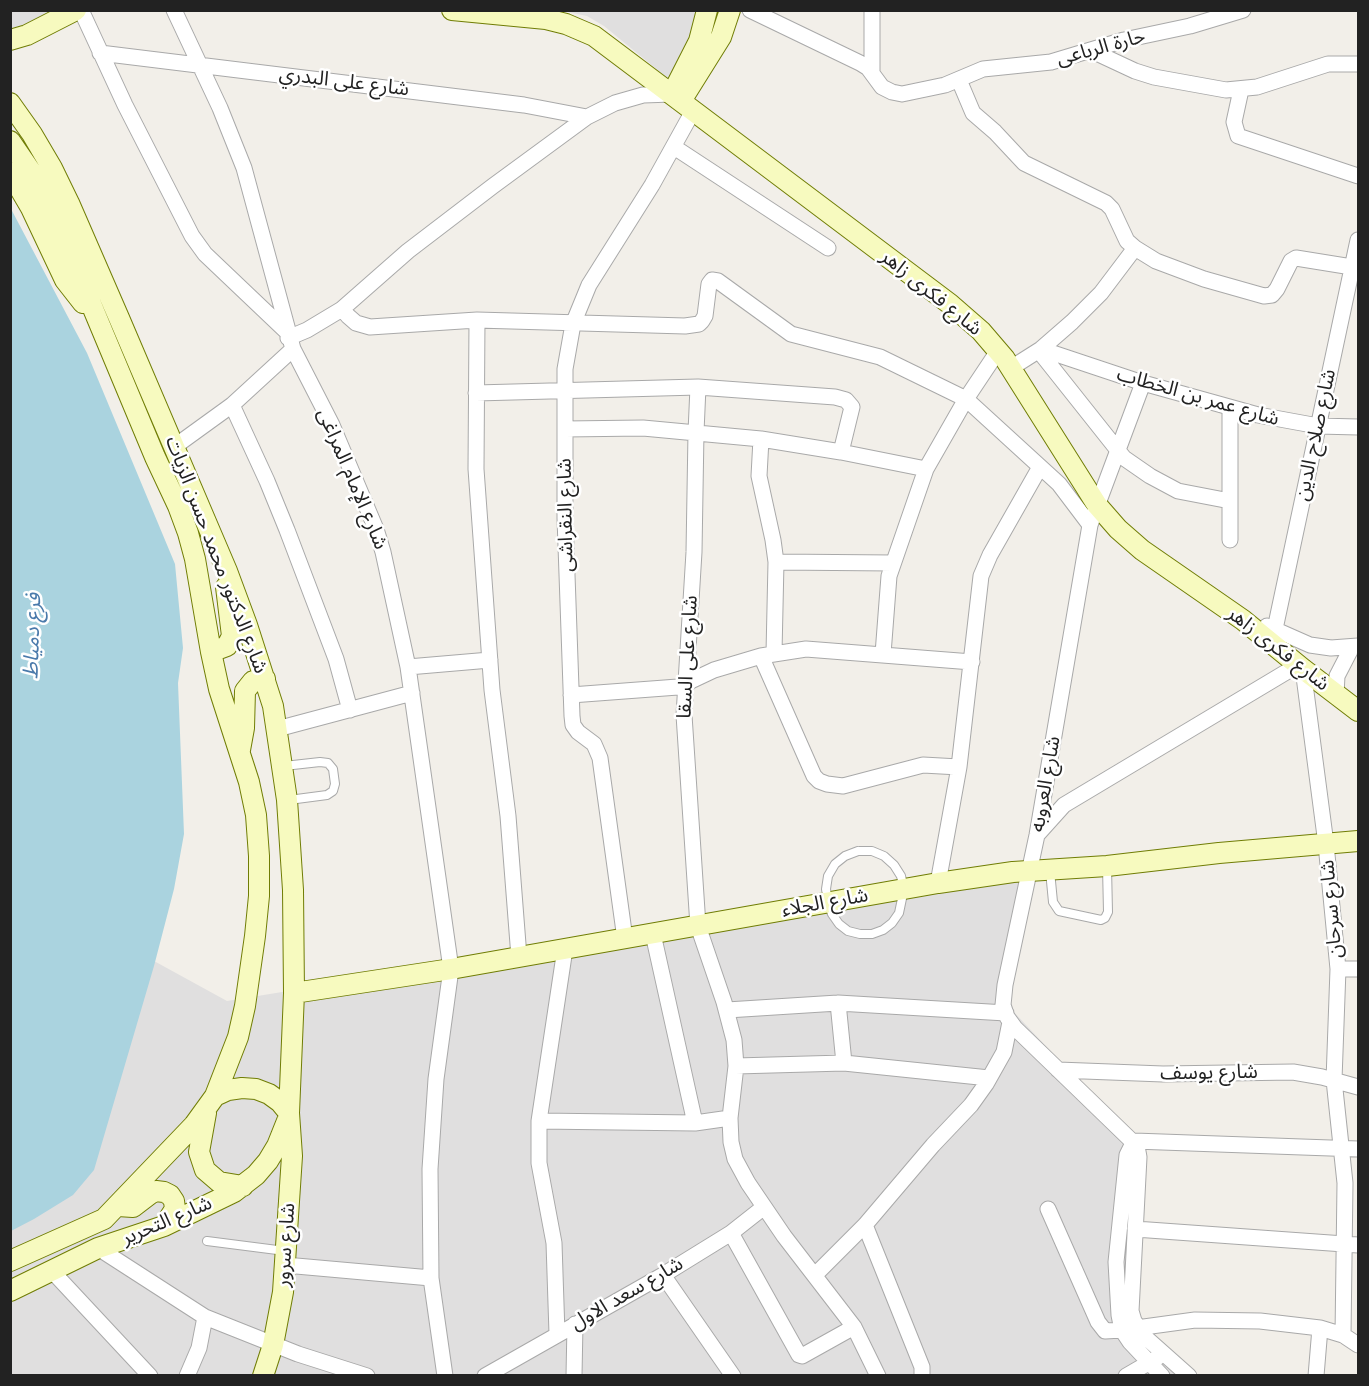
<!DOCTYPE html>
<meta charset="utf-8">
<style>
body{margin:0}
#map{position:relative;width:1369px;height:1386px;overflow:hidden;background:#f2efe9;font-family:Helvetica,sans-serif}
canvas{display:block}
.frame{position:absolute;inset:0;border:12px solid #222;pointer-events:none}
</style>
<div id="map">
<canvas width="1369" height="1386"></canvas>
<div class="frame"></div>
</div>
<script>
const ctx = document.querySelector('canvas').getContext('2d');
ctx.lineJoin = 'round';
function fillPath(path, color) { ctx.fillStyle = color; ctx.fill(path, 'evenodd'); }
const poly = rows => new Path2D(rows.map(r => 'M' + r).join(''));
function stroke(path, color, width, dash) { ctx.strokeStyle = color; ctx.lineWidth = width; ctx.lineCap = dash ? 'butt' : 'round'; ctx.setLineDash(dash || []); ctx.stroke(path); }
function label(font, color, halo, rows, align = 'center') {
  ctx.font = font + ' Helvetica,"Noto Sans Arabic",sans-serif'; ctx.lineWidth = 5; ctx.setLineDash([]); ctx.textBaseline = 'middle'; ctx.strokeStyle = halo; ctx.fillStyle = color; for (const [text, x, y, turn = 0] of rows) {
    ctx.save(); ctx.translate(x, y); ctx.rotate((+turn || 0) * Math.PI / 180); ctx.textAlign = isNaN(turn) ? turn : align; if (halo) ctx.strokeText(text, 0, 0); ctx.fillText(text, 0, 0); ctx.restore();
  }
}
fillPath(poly([
 [11,11,65,11,11,38],
 [563,11,721,11,719,20,682,90,604,26,587,16],
 [1037,864,1009,997,1012,1010,1132,1138,1135,1145,1123,1303,1142,1346,1177,1375,11,1375,10,882,227,1001,533,951]
]), '#e0dfdf');
fillPath(poly([
 [10,207,87,353,175,564,183,648,178,683,184,834,174,889,154,966,94,1170,73,1195,34,1219,11,1231]
]), '#aad3df');
const lane = poly([
 [284,766,320,762,328,763,333,769,335,784,333,791,327,795,289,800],
 [858,851,872,851,884,856,894,865,901,876,904,889,899,913,892,923,883,930,872,934,860,934,848,931,839,924,832,914,828,903,826,889,828,876,835,864,845,856,858,851],
 [1050,871,1053,902,1059,911,1101,920,1105,918,1108,912,1107,867],
 [207,1241,285,1251]
]);
const street = poly([
 [81,10,125,105,192,236,205,254,286,331],
 [174,10,220,108,244,168,293,349,332,425,376,529,383,552,408,667,451,969,436,1079,430,1169,431,1278,445,1376],
 [750,10,860,63,868,68,882,87,892,92,902,94,945,85,983,69,1051,62,1124,40,1190,26,1243,10],
 [872,10,872,72],
 [1090,50,1135,71,1154,77,1226,90,1257,87,1328,64,1358,64],
 [100,53,524,105,587,117],
 [959,80,973,113,995,132,1024,163,1106,203,1112,209,1127,241,1135,248,1156,261,1204,279,1264,296,1272,295,1277,289,1291,261,1296,258,1358,268],
 [1241,90,1234,122,1238,136,1358,176],
 [674,147,828,248],
 [342,309,348,316,356,323,370,327,477,320,685,326,699,324,702,321,705,316,709,284,712,280,718,281,791,334,880,357,966,399,1059,484,1090,525],
 [477,320,476,469,492,690,508,816,519,957],
 [288,338,307,330,342,309,408,251,493,186,587,117,615,103,643,95,672,94],
 [1041,349,1143,383,1258,415,1318,426,1358,427],
 [1039,351,1124,458,1150,476,1178,491,1230,501],
 [1011,368,1041,349,1072,322,1101,293,1135,248],
 [1143,383,1090,525,1037,835,1005,985,1003,1005,1007,1017,1015,1028,1137,1146,1139,1157,1131,1311,1134,1321,1144,1336,1189,1376],
 [698,387,696,432,694,552,684,715,698,926,724,1002,734,1040,736,1066,730,1118,731,1142,735,1159,748,1183,784,1236,854,1327,878,1376],
 [476,393,698,387,835,397,846,400,852,407,841,452],
 [232,405,267,481,287,530,336,659,350,710],
 [565,429,643,428,761,439,841,452,926,469],
 [761,439,759,476,773,540,776,562,774,653],
 [174,447,232,405,293,349],
 [1230,540,1230,408],
 [776,562,893,563],
 [1267,626,1310,645,1331,648,1358,646],
 [1275,629,1358,240],
 [883,654,889,576,926,469,966,399,998,351],
 [761,656,814,776,819,781,827,784,843,786,923,765,959,767],
 [408,667,490,660],
 [1303,669,1326,844,1338,969,1334,1080,1345,1183,1343,1335],
 [1336,694,1337,676,1352,647],
 [571,695,678,687,714,670,761,656,806,649,972,662],
 [277,729,412,693],
 [1037,835,1064,805,1298,665],
 [938,883,959,767,981,576,990,555,1040,467],
 [653,934,695,1123],
 [625,939,600,758,594,744,578,732,573,725,572,716,565,518,565,369,573,324,589,285,652,185,693,111],
 [1338,969,1358,969],
 [838,1003,844,1063],
 [727,1010,838,1003,1006,1013],
 [736,1066,844,1063,989,1078],
 [1058,1070,1163,1074,1293,1072,1322,1077,1358,1087],
 [539,1121,695,1123,730,1118],
 [1134,1141,1127,1155,1116,1262,1119,1315,1122,1330,1130,1342,1162,1376],
 [1134,1141,1358,1149],
 [1048,1209,1098,1322,1105,1331,1122,1330,1195,1320,1260,1321,1320,1328,1343,1335,1358,1345],
 [865,1225,922,1367,922,1376],
 [1135,1229,1358,1245],
 [731,1233,799,1355,802,1356,854,1327],
 [98,1248,205,1317,298,1354,367,1376],
 [285,1265,431,1278],
 [52,1271,150,1376],
 [663,1275,733,1376],
 [815,1275,865,1225,933,1145,971,1105,986,1084,1004,1052,1010,1022],
 [557,1334,554,1243,539,1163,539,1121,565,949],
 [187,1376,199,1348,205,1317],
 [485,1376,663,1275,731,1233,764,1207],
 [574,1376,575,1324],
 [1126,1376,1157,1358],
 [1316,1376,1320,1328]
]);
const secondary = poly([
 [452,10,546,19,566,24,594,36,950,304,981,331,1005,359,1097,505,1118,529,1142,550,1243,620,1303,669,1358,711],
 [10,40,27,35,76,10],
 [672,94,699,41,707,10],
 [681,101,721,37,730,10],
 [10,103,32,134,52,168,69,203,119,318,227,571,247,625,273,706,287,800,293,890,294,993,289,1113,292,1156,283,1292,273,1345,263,1376],
 [10,141,34,176,51,208,155,457,178,506,188,533,195,559,211,652,219,689,249,782,256,815,259,856,259,896,255,936,245,1006,238,1037,215,1096,194,1125,104,1219,10,1261],
 [10,172,31,208,65,280,83,303],
 [211,652,227,646,232,636,226,587],
 [240,750,244,728,245,691,253,681,265,679],
 [294,993,451,969,938,883,1013,872,1107,866,1219,853,1358,841],
 [215,1096,228,1090,242,1088,256,1089,269,1094,280,1102,289,1113],
 [206,1113,199,1152,205,1170,219,1182,243,1186],
 [118,1206,133,1207,150,1194,156,1191,164,1192,170,1195,174,1201,175,1209,164,1226],
 [10,1291,98,1248,164,1226,234,1192,256,1175,268,1161,277,1146,287,1121]
]);
stroke(lane, '#a9a9a9', 10);
stroke(street, '#a9a9a9', 17);
stroke(secondary, '#707d05', 22);
stroke(lane, '#fff', 8);
stroke(street, '#fff', 15);
stroke(secondary, '#f7fabf', 20);
label('20px', '#222', '#fff', [
 ["حارة الرباعى",1101,48,-15],
 ["شارع على البدري",344,82,7],
 ["شارع فكرى زاهر",931,293,39],
 ["شارع عمر بن الخطاب",1198,397,16],
 ["شارع صلاح الدين",1316,435,-78],
 ["شارع الإمام المراغى",352,479,67],
 ["شارع النقراشى",566,515,-91],
 ["شارع الدكتور محمد حسن الزيات",216,555,69],
 ["شارع فكرى زاهر",1278,649,38],
 ["شارع على السقا",688,657,-87],
 ["شارع العروبه",1046,784,-80],
 ["شارع الجلاء",825,903,-10],
 ["شارع سرحان",1332,909,-95],
 ["شارع يوسف",1209,1073,-1],
 ["شارع التحرير",167,1221,-23],
 ["شارع سرور",286,1245,-86],
 ["شارع سعد الاول",627,1294,-30]
]);
label('italic 21px', '#4a7aab', '#fff', [
 ["فرع دمياط",33,636,-88]
]);
</script>
